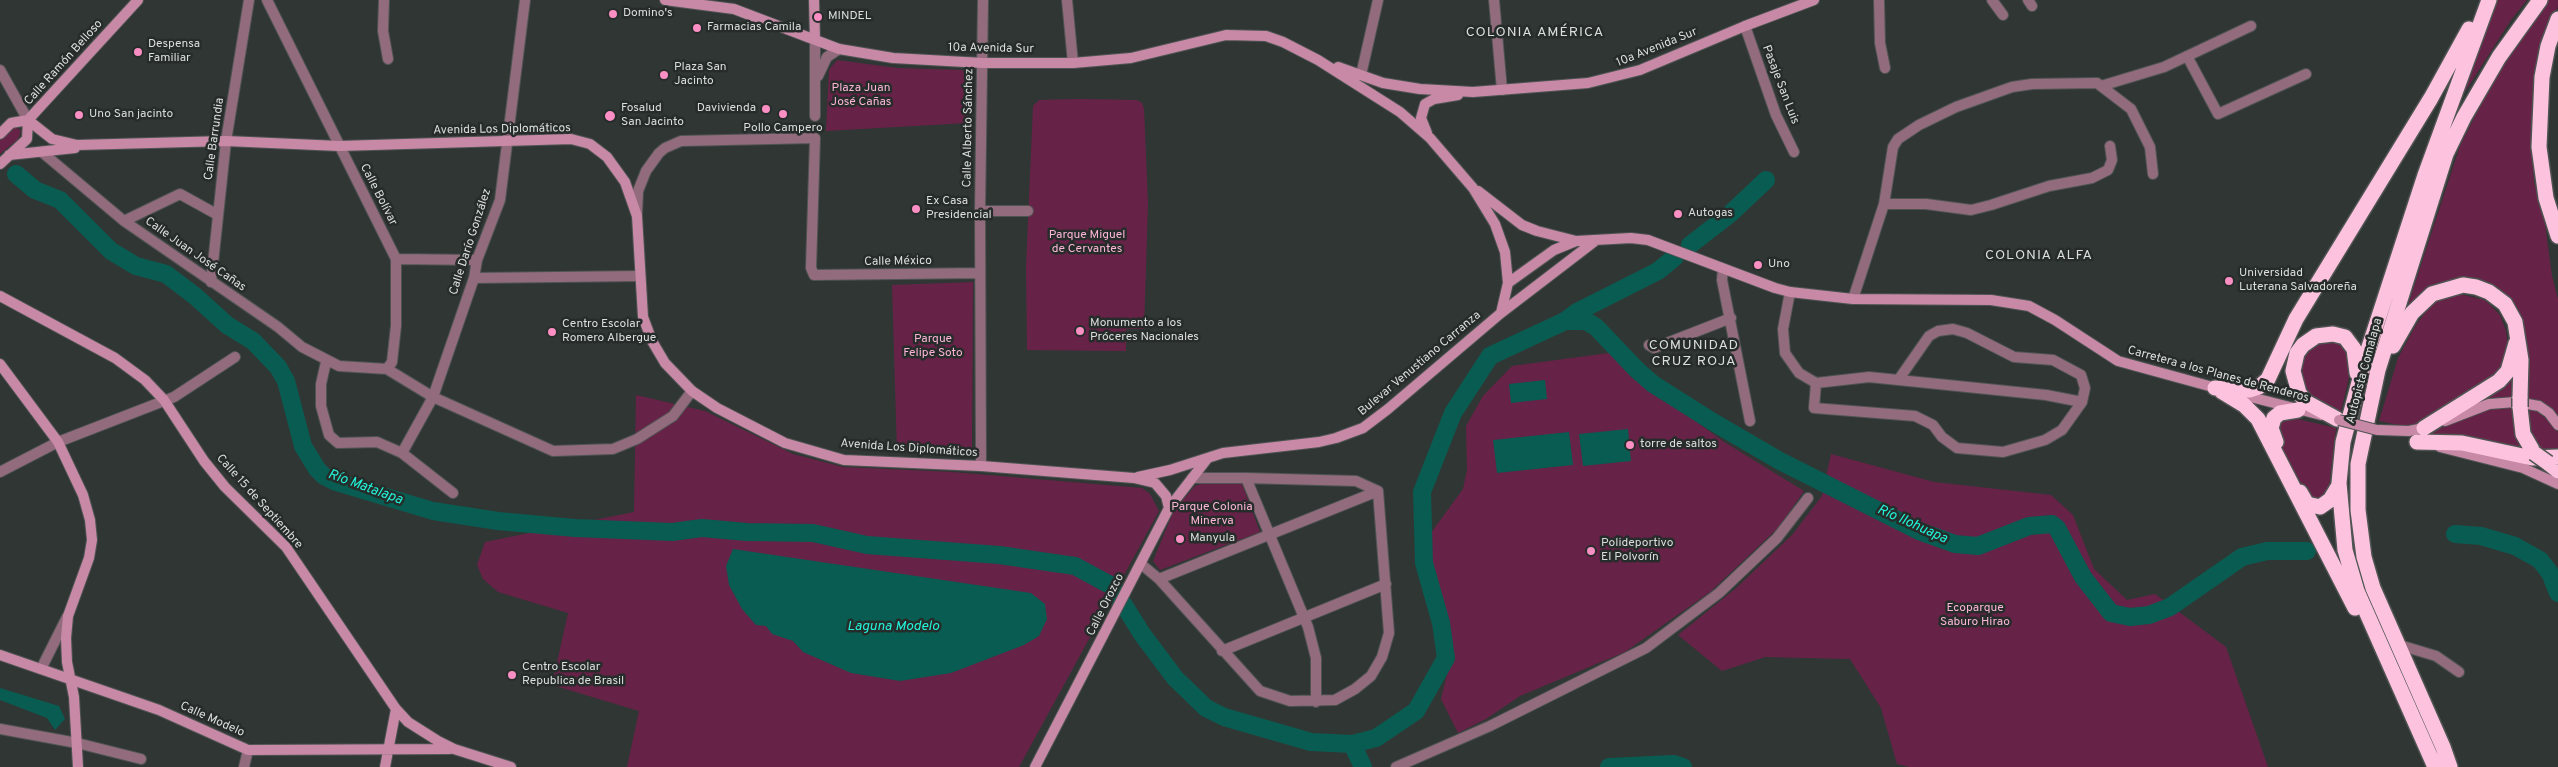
<!DOCTYPE html>
<meta charset="utf-8">
<style>
body{margin:0}
canvas{display:block;background:#303634}
</style>
<canvas width="2558" height="767"></canvas>
<script>
const ctx = document.querySelector('canvas').getContext('2d');
ctx.lineJoin = 'round';
function fillPath(path, color) { ctx.fillStyle = color; ctx.fill(path, 'evenodd'); }
const poly = rows => new Path2D(rows.map(r => 'M' + r).join(''));
function stroke(path, color, width, dash) { ctx.strokeStyle = color; ctx.lineWidth = width; ctx.lineCap = dash ? 'butt' : 'round'; ctx.setLineDash(dash || []); ctx.stroke(path); }
function label(font, color, halo, rows, align = 'center') {
  ctx.font = font + ' Overpass,sans-serif'; ctx.lineWidth = 5; ctx.setLineDash([]); ctx.textBaseline = 'middle'; ctx.strokeStyle = halo; ctx.fillStyle = color; for (const [text, x, y, turn = 0] of rows) {
    ctx.save(); ctx.translate(x, y); ctx.rotate((+turn || 0) * Math.PI / 180); ctx.textAlign = isNaN(turn) ? turn : align; if (halo) ctx.strokeText(text, 0, 0); ctx.fillText(text, 0, 0); ctx.restore();
  }
}
fillPath(poly([
 [2497,0,2527,0,2511,20,2461,98],
 [2545,0,2558,0,2558,6,2540,56,2534,91,2531,141,2534,182,2545,224,2552,276,2558,299,2558,415,2544,404,2524,399,2525,332,2520,316,2508,298,2461,279,2453,280,2429,288,2407,308,2460,146,2500,67],
 [837,60,897,68,963,70,968,80,968,123,826,131,829,70],
 [1078,99,1137,100,1142,103,1144,109,1148,204,1144,329,1126,329,1126,351,1027,350,1026,267,1033,106,1039,100],
 [16,127,21,131,18,139,0,154,0,140,11,129],
 [973,282,972,448,970,451,960,453,897,452,892,285],
 [2459,294,2485,300,2500,315,2506,331,2508,346,2505,360,2499,369,2488,381,2446,404,2423,422,2404,426,2379,421,2398,358,2416,325,2431,305,2445,297],
 [2340,341,2350,357,2350,373,2341,411,2318,403,2305,391,2300,375,2300,362,2313,342],
 [1609,353,1667,400,1724,442,1804,491,1779,527,1710,592,1625,652,1520,696,1486,719,1458,733,1441,699,1450,663,1444,611,1429,564,1428,537,1463,489,1467,470,1466,426,1483,396,1512,366],
 [2515,366,2516,398,2488,399,2460,410],
 [636,395,705,411,793,454,843,467,952,472,1142,488,1150,494,1159,511,1019,767,627,767,639,711,552,685,568,613,498,592,483,579,477,565,485,542,634,512],
 [2516,406,2526,452,2408,437,2432,432,2488,409],
 [2527,407,2536,410,2554,426,2558,432,2558,453,2547,453,2532,444],
 [2289,417,2336,428,2329,487,2326,494,2317,501,2304,494,2277,437,2280,423],
 [1831,454,1934,482,2051,495,2073,515,2094,569,2127,600,2155,594,2226,647,2268,767,1910,767,1897,764,1881,708,1850,659,1765,657,1722,671,1678,635,1735,589,1792,535,1822,496],
 [1203,483,1242,484,1260,532,1160,570,1153,561,1174,510,1195,486]
]), '#672247');
fillPath(poly([
 [1545,380,1547,399,1511,403,1509,384],
 [1628,429,1631,461,1583,466,1579,434],
 [1569,432,1573,465,1497,473,1493,440],
 [733,549,1031,593,1045,604,1047,619,1039,636,1024,645,951,673,900,681,851,673,803,652,793,641,772,634,766,626,756,625,742,609,729,585,726,566],
 [0,688,59,706,65,719,55,730,47,718,0,700]
]), '#095c51');
stroke(poly([
 [16,174,35,190,60,200,111,251,136,266,166,274,195,296,227,325,253,341,278,367,286,381,303,446,317,469,324,476,336,482,433,511,498,521,575,528,672,532,702,528,747,532,813,533,867,545,999,555,1075,566,1112,586,1142,634,1175,678,1206,708,1224,717,1311,742,1352,744,1376,738,1416,711,1446,658,1441,623,1424,563,1422,492,1453,413,1490,356,1565,321,1577,312,1658,271,1675,257],
 [1690,245,1730,214,1766,180],
 [1565,321,1586,321,1596,327,1637,370,1653,384,1713,422,1780,461,1919,531,1955,544,1978,546,2029,526,2052,524,2057,528,2083,577,2111,613,2130,617,2149,615,2170,607,2242,557,2267,551,2307,551],
 [2455,534,2481,536,2515,546,2540,560,2550,573,2558,593],
 [1352,744,1363,767],
 [1609,767,1674,764,1683,767]
]), '#095c51', 18);
const street = poly([
 [384,0,383,31,388,59],
 [1067,0,1073,63],
 [1494,0,1502,90],
 [1879,0,1880,43,1885,68],
 [1992,0,2003,15],
 [2028,0,2032,6],
 [1745,26,1776,115,1794,152],
 [815,40,815,116],
 [2187,56,2218,114,2306,74],
 [0,70,28,120],
 [1361,75,1378,0],
 [818,76,827,57,839,49],
 [2101,86,2164,67,2251,26],
 [43,153,124,221,278,327,302,347,339,366,387,369,392,362,396,326,396,259,267,0],
 [1884,204,1926,204,1971,210,1991,205,2049,186,2092,178,2108,170,2112,160,2110,146],
 [980,211,1028,211],
 [637,214,638,191,646,171,659,153,665,148,681,141,815,138,811,268,814,275,980,273],
 [124,221,180,194,218,215],
 [396,259,477,260],
 [1723,269,1722,280,1750,421],
 [474,278,640,276],
 [211,282,226,141,249,0],
 [1790,292,1783,329,1785,353,1799,373,1816,383,1869,377,2046,395,2082,402],
 [1853,299,1884,204,1893,147,1898,139,1919,125,1956,107,2012,87,2032,84,2097,83,2131,109,2150,147,2153,174],
 [1649,345,1654,348,1731,318],
 [326,362,321,384,321,406,329,435,338,443,377,442,402,453,453,493],
 [387,369,433,397,553,451,613,449,637,439,673,416,692,391],
 [1816,383,1814,408,1915,416,1933,425,1942,437,1957,448,2003,452,2045,440,2062,430,2082,402,2085,388,2081,375,2053,360,2014,357,1967,333,1953,329,1938,331,1929,336,1899,379],
 [402,453,433,397,474,278,477,260,500,200,525,0],
 [981,466,980,211,983,0],
 [0,472,58,442,174,397,235,357],
 [1192,478,1246,478,1308,627,1316,658,1316,702],
 [1246,478,1356,481,1378,491],
 [1141,564,1159,579,1260,691,1290,701,1335,700,1355,689,1371,676,1382,657,1389,633,1378,491],
 [1159,579,1378,491],
 [2396,644,2436,656,2459,672],
 [1222,651,1386,584],
 [41,669,67,617],
 [0,729,77,743,141,759],
 [244,767,248,750],
 [1396,767,1490,726,1646,648,1719,593,1777,538,1808,498]
]);
const secondary = poly([
 [665,0,734,9,839,49,893,58,983,63,1073,63,1131,58,1226,35,1266,36,1283,42,1318,60,1400,112,1430,138,1473,188,1495,224,1505,252,1508,283,1501,313],
 [814,0,815,40],
 [1338,67,1383,83,1420,89,1473,92,1588,83,1640,70,1745,26,1814,0],
 [28,120,52,139,77,145,226,141,339,146,571,139,590,144,607,157,625,182,637,216,643,317,652,341,665,363,692,391,717,408,785,443,844,460,981,466,1134,478,1155,483,1166,496,1169,508],
 [1427,133,1421,118,1425,104,1434,99,1458,95],
 [0,134,11,123,28,120,138,0],
 [9,155,75,148],
 [0,164,27,139,28,120],
 [1478,191,1522,225,1537,231,1576,241,1631,238,1648,240,1775,288,1790,292,1853,299,1991,300,2029,306,2055,320,2118,361,2220,389],
 [1508,283,1554,250,1576,241],
 [0,296,115,358,145,380,164,400,204,461,225,487,286,547,396,709,408,722,438,741,454,749,511,767],
 [0,364,58,442,83,495,90,520,92,540,89,558,68,616,66,638,67,662,74,697,78,767],
 [2239,394,2321,415],
 [2445,421,2489,404,2516,402,2539,406,2549,413,2558,425],
 [2379,430,2409,431,2429,427],
 [2440,447,2523,468,2558,484],
 [1138,477,1170,470,1223,453,1319,442,1336,438,1363,428,1388,409,1501,313,1595,241],
 [0,655,159,710,248,750,450,749],
 [385,767,396,709],
 [1035,767,1169,508,1207,459]
]);
const highway = poly([
 [2558,19,2548,46,2542,77,2539,147,2546,198,2558,236],
 [2393,346,2412,313,2432,294,2463,285,2476,287,2489,292,2505,304,2515,322,2521,360,2520,398],
 [2215,388,2250,390,2259,387,2268,379,2296,319,2431,98,2469,29],
 [2221,391,2244,405,2258,419,2355,608],
 [2520,407,2523,434,2534,453],
 [2337,419,2306,402,2299,393,2293,371,2297,353,2303,345,2316,336,2333,334,2345,337,2354,349,2357,373],
 [2424,428,2499,381,2508,371,2516,343],
 [2276,442,2271,428,2274,418,2280,413,2298,410],
 [2417,442,2462,443,2532,458,2558,457],
 [2548,463,2558,471],
 [2300,492,2307,504,2320,507,2330,500,2339,485],
 [2435,767,2357,591,2345,550,2339,483,2343,442,2366,356,2425,175,2489,0],
 [2450,767,2443,747,2373,588,2364,557,2358,510,2358,464,2378,370,2446,154,2464,117,2499,57,2540,0]
]);
stroke(street, '#4f5452', 12);
stroke(secondary, '#4f5452', 12);
stroke(highway, '#4f5452', 18);
stroke(street, '#926b7d', 10);
stroke(secondary, '#c789a6', 10);
stroke(highway, '#fdc3de', 15);
const secondaryBridge = poly([
 [2339,420,2377,430]
]);
const highwayBridge = poly([
 [2520,407,2520,398],
 [2534,453,2548,463]
]);
stroke(secondaryBridge, '#4f5452', 12, []);
stroke(highwayBridge, '#4f5452', 18, []);
stroke(secondaryBridge, '#c789a6', 10);
stroke(highwayBridge, '#fdc3de', 15);
for (const [x, y, r, color] of [
 [613,14,5,"#fb8fc4"],
 [818,17,5,"#fb8fc4"],
 [697,28,5,"#fb8fc4"],
 [138,52,5,"#fb8fc4"],
 [664,75,5,"#fb8fc4"],
 [766,109,5,"#fb8fc4"],
 [783,114,5,"#fb8fc4"],
 [79,115,5,"#fb8fc4"],
 [610,116,6,"#fb8fc4"],
 [916,209,5,"#fb8fc4"],
 [1678,214,5,"#fb8fc4"],
 [1758,265,5,"#fb8fc4"],
 [2229,281,5,"#fb8fc4"],
 [1080,331,5,"#fb8fc4"],
 [552,332,5,"#fb8fc4"],
 [1630,445,5,"#fb8fc4"],
 [1180,539,5,"#fb8fc4"],
 [1591,551,5,"#fb8fc4"],
 [512,675,5,"#fb8fc4"]
]) { const dot = new Path2D(); dot.arc(x, y, r, 0, 2 * Math.PI); ctx.fillStyle = color; ctx.fill(dot); stroke(dot, '#262c2a', 2); }
label('12px', '#dbdedd', '#262c2a', [
 ["Domino's",623,14],
 ["MINDEL",828,17],
 ["Farmacias Camila",707,28],
 ["Despensa",148,45],
 ["Familiar",148,59],
 ["Plaza San",674,68],
 ["Jacinto",674,82],
 ["Fosalud",621,109],
 ["San Jacinto",621,123],
 ["Davivienda",756,109,"right"],
 ["Uno San jacinto",89,115],
 ["Pollo Campero",783,129,"center"],
 ["Ex Casa",926,202],
 ["Presidencial",926,216],
 ["Autogas",1688,214],
 ["Uno",1768,265],
 ["Universidad",2239,274],
 ["Luterana Salvadoreña",2239,288],
 ["Monumento a los",1090,324],
 ["Próceres Nacionales",1090,338],
 ["Centro Escolar",562,325],
 ["Romero Albergue",562,339],
 ["torre de saltos",1640,445],
 ["Manyula",1190,539],
 ["Polideportivo",1601,544],
 ["El Polvorín",1601,558],
 ["Centro Escolar",522,668],
 ["Republica de Brasil",522,682]
], 'left');
label('12px', '#dbdedd', '#262c2a', [
 ["10a Avenida Sur",1657,48,-22],
 ["10a Avenida Sur",991,49,1],
 ["Calle Ramón Belloso",64,63,-48],
 ["Pasaje San Luis",1780,85,69],
 ["Calle Alberto Sánchez",969,128,-89],
 ["Avenida Los Diplomáticos",502,130,-1],
 ["Calle Barrundia",215,139,-82],
 ["Calle Bolívar",378,195,63],
 ["Calle Darío González",471,242,-72],
 ["Calle Juan José Cañas",195,255,35],
 ["Calle México",898,262,-1],
 ["Bulevar Venustiano Carranza",1420,364,-40],
 ["Autopista Comalapa",2365,371,-75],
 ["Carretera a los Planes de Renderos",2218,375,15],
 ["Avenida Los Diplomáticos",909,449,4],
 ["Calle 15 de Septiembre",259,502,48],
 ["Calle Orozco",1106,605,-63],
 ["Calle Modelo",212,720,24]
]);
label('12px', '#fcb5d6', '#262c2a', [
 ["Plaza Juan",861,89],
 ["José Cañas",861,103],
 ["Parque Miguel",1087,236],
 ["de Cervantes",1087,250],
 ["Parque",933,340],
 ["Felipe Soto",933,354],
 ["Parque Colonia",1212,508],
 ["Minerva",1212,522],
 ["Ecoparque",1975,609],
 ["Saburo Hirao",1975,623]
]);
ctx.letterSpacing = '1px';
label('14px', '#dbdedd', '#262c2a', [
 ["COLONIA AMÉRICA",1535,33],
 ["COLONIA ALFA",2039,256],
 ["COMUNIDAD",1694,346],
 ["CRUZ ROJA",1694,362]
]);
ctx.letterSpacing = '0px';
label('italic 14px', '#21f5da', '#262c2a', [
 ["Río Matalapa",365,488,20],
 ["Río Ilohuapa",1912,525,24],
 ["Laguna Modelo",893,627]
]);
</script>
